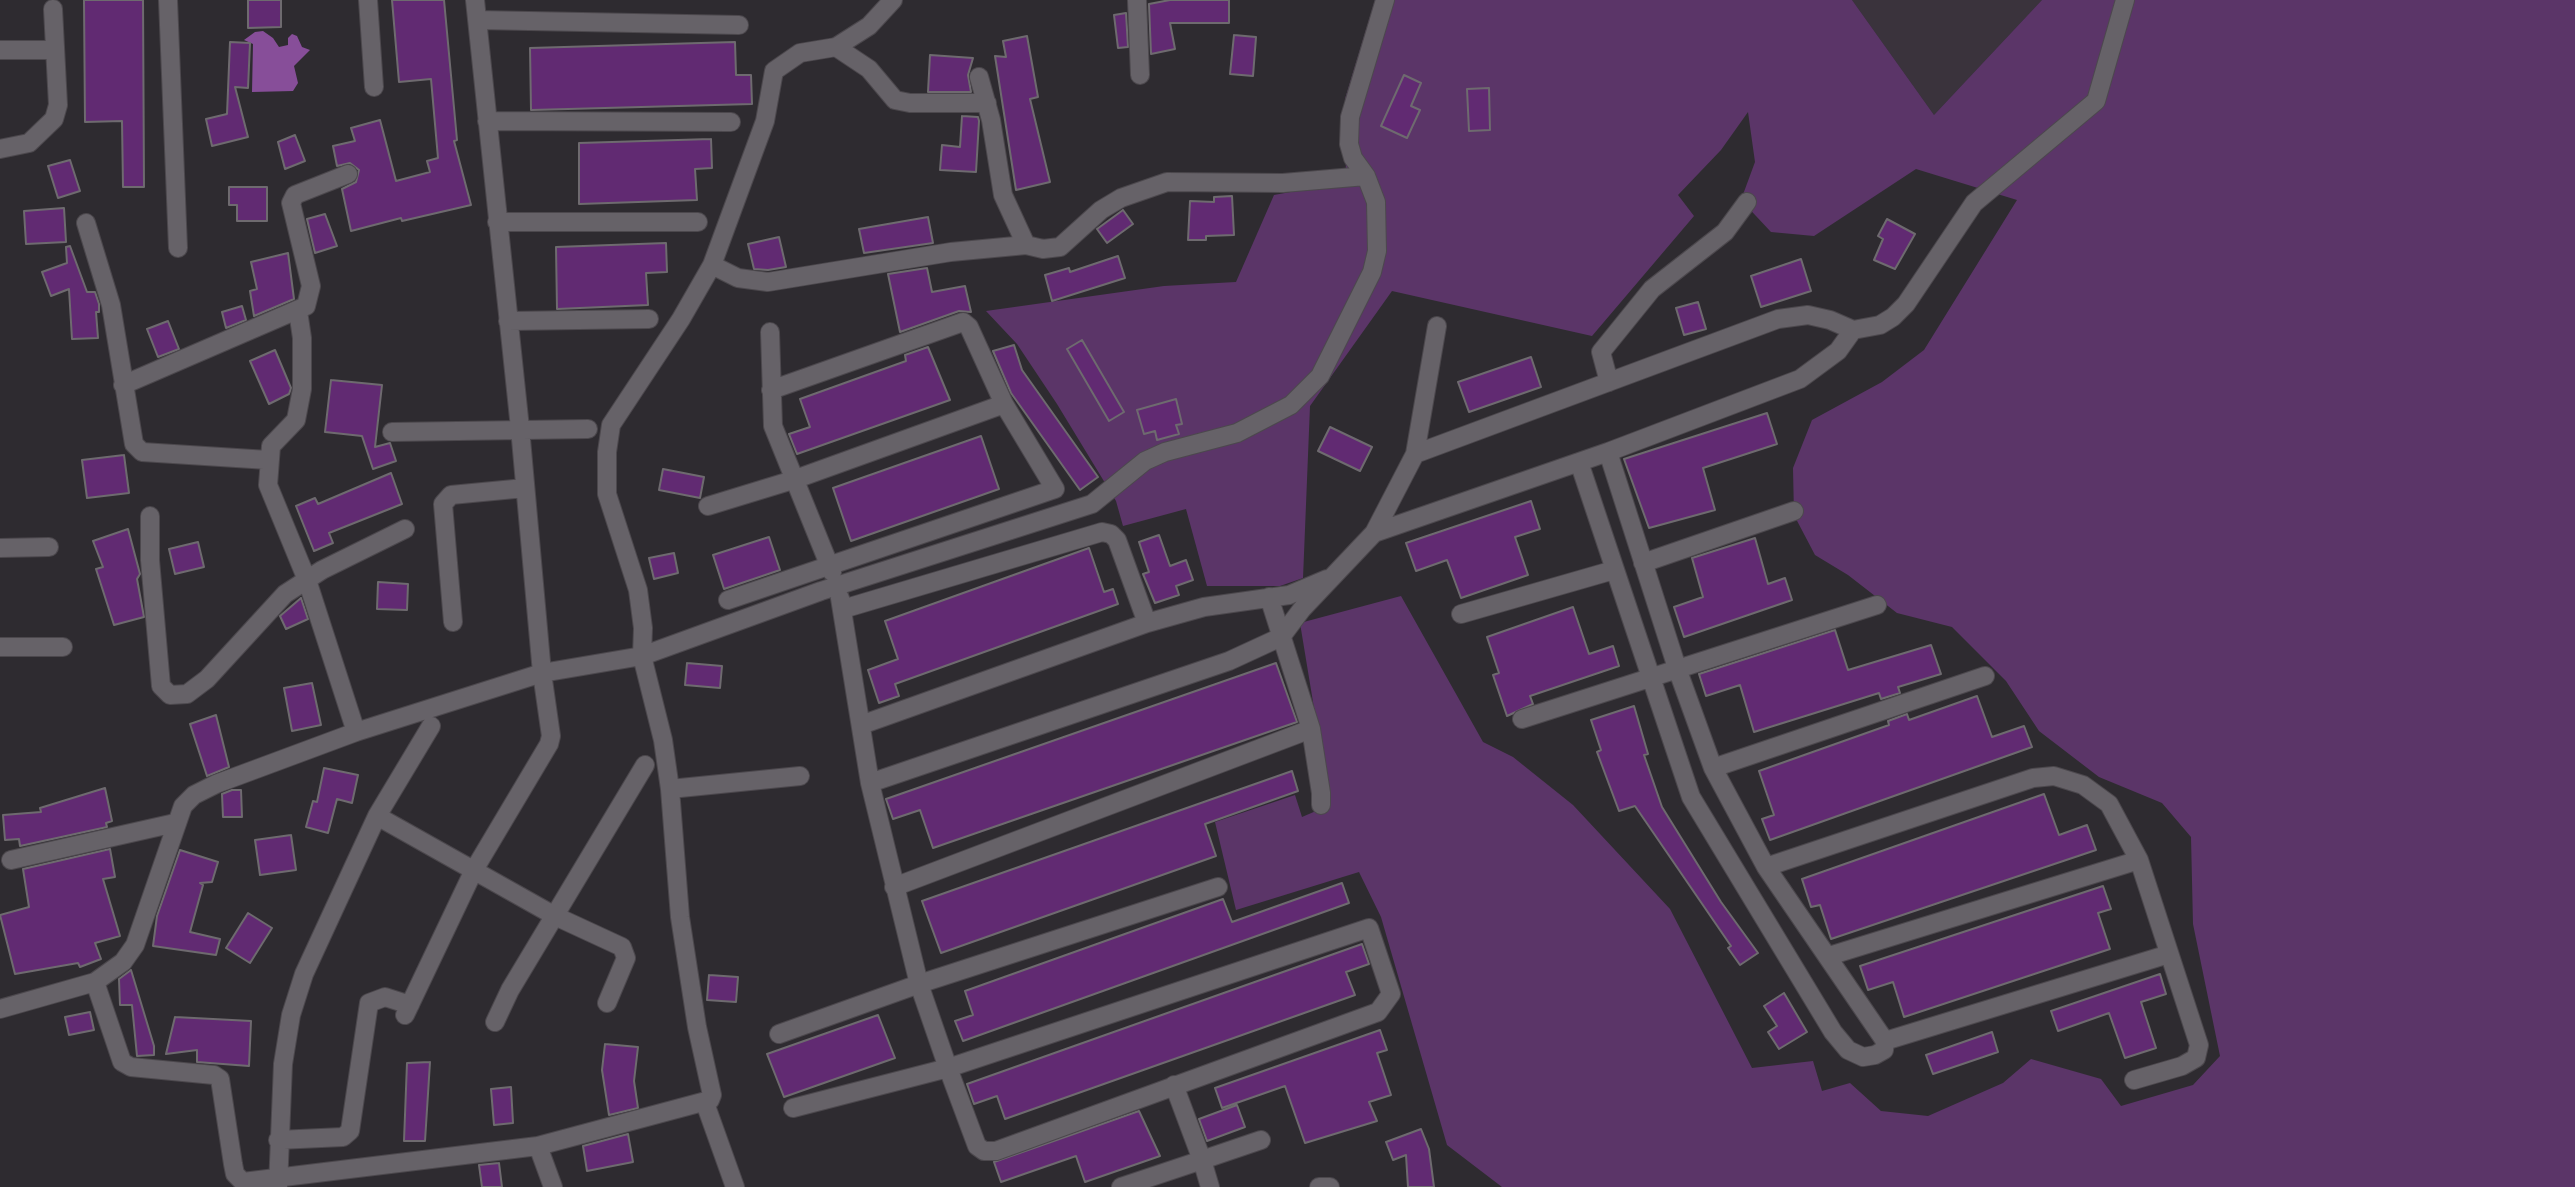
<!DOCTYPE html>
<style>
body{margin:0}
canvas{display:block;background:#2e2b30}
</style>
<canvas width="2575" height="1187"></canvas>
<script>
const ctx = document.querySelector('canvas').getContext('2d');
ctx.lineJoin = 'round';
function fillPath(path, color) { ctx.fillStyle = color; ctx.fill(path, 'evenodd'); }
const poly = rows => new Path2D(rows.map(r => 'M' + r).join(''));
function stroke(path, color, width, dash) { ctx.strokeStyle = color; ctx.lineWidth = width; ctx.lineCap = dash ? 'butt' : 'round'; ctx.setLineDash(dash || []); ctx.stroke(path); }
fillPath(poly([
 [1852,0,2042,0,1934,115]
]), '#3a333c');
fillPath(poly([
 [1375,0,1852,0,1934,115,2042,0,2575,0,2575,1187,1502,1187,1447,1145,1381,917,1359,872,1236,910,1215,822,1295,795,1302,817,1330,805,1300,623,1401,596,1483,742,1513,757,1573,805,1670,909,1752,1068,1813,1061,1822,1091,1850,1083,1881,1111,1928,1116,2003,1083,2031,1059,2101,1079,2121,1106,2193,1085,2220,1056,2193,924,2191,837,2162,803,2099,777,2039,731,2006,681,1952,627,1897,613,1848,575,1815,555,1794,515,1793,468,1812,420,1882,382,1924,350,2017,200,1916,169,1814,236,1771,232,1741,200,1755,162,1748,112,1721,150,1678,195,1694,216,1592,336,1392,291,1310,406,1303,578,1280,586,1207,586,1186,509,1123,526,1116,501,1057,404,1017,344,986,311,1164,286,1236,282,1274,195,1346,182,1345,99]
]), '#5b3568');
fillPath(poly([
 [263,31,273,38,279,47,288,45,288,38,292,34,297,36,302,47,310,50,294,66,298,83,293,91,252,92,253,44,244,40,255,32]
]), '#874e99');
const building = poly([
 [84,0,143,0,144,187,123,187,122,121,85,122,84,0],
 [248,0,281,0,281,27,248,28,248,0],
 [392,0,444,0,457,140,454,141,471,205,402,221,401,218,351,231,342,189,356,182,359,170,350,163,337,166,333,146,355,141,351,128,380,120,396,181,430,172,427,161,438,158,431,79,399,82,392,0],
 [1170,0,1229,0,1229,23,1170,23,1175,49,1151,54,1149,4,1170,0],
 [1126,13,1128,47,1118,48,1114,15,1126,13],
 [1234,35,1256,37,1253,76,1230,74,1234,35],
 [1027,36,1038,97,1030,99,1050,182,1016,190,995,56,1006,57,1003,41,1027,36],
 [230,42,250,43,248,88,235,87,248,137,212,146,206,119,227,114,230,42],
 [735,42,736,75,751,75,752,104,531,110,530,48,735,42],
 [930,55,973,58,968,75,971,92,928,92,930,55],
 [1404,75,1421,83,1411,106,1420,110,1407,138,1381,126,1404,75],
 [1489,88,1490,130,1469,131,1467,89,1489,88],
 [962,116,978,117,979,121,976,172,940,170,942,145,960,147,962,116],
 [295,135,305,161,285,169,278,142,295,135],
 [711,139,712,168,695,169,697,200,579,204,579,143,711,139],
 [70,160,80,191,58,198,48,166,70,160],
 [229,187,267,187,267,221,237,221,237,205,229,205,229,187],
 [1232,196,1234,235,1206,236,1206,240,1188,240,1190,201,1214,202,1214,197,1232,196],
 [64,208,66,242,26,244,24,211,64,208],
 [1123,210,1133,224,1107,243,1097,229,1123,210],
 [325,214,337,246,315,253,307,219,325,214],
 [928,217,933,243,864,253,859,229,928,217],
 [1887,219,1915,234,1895,269,1874,260,1883,239,1878,236,1887,219],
 [779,237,786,267,768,270,754,269,748,244,779,237],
 [666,243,667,272,646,273,648,305,557,309,556,247,666,243],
 [70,246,87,292,95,292,99,304,99,312,96,312,98,338,72,339,69,289,51,296,42,272,67,263,66,247,70,246],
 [288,253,294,299,254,316,250,291,257,289,251,262,288,253],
 [1118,256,1125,278,1052,301,1045,275,1069,268,1070,272,1118,256],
 [1801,259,1811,291,1761,307,1751,276,1801,259],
 [927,268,932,292,965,286,971,312,959,311,900,332,888,274,927,268],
 [1698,302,1706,329,1684,335,1676,308,1698,302],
 [242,306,246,320,226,328,222,312,242,306],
 [168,321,179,349,158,357,147,329,168,321],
 [1082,340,1124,412,1109,421,1067,349,1082,340],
 [1014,345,1022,370,1098,477,1080,490,1011,393,993,351,1014,345],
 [928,347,950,400,797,454,789,434,810,427,800,399,906,361,905,355,928,347],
 [275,350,291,388,289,394,269,404,250,361,275,350],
 [1531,357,1541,387,1469,412,1458,382,1531,357],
 [331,380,382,385,375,447,390,443,396,461,373,469,362,436,325,432,331,380],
 [1176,399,1182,424,1176,425,1179,434,1157,440,1155,431,1144,434,1137,410,1176,399],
 [1767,413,1777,444,1703,468,1715,510,1649,528,1624,459,1767,413],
 [1330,427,1372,447,1360,471,1318,451,1330,427],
 [981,436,999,489,851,541,833,488,981,436],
 [124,455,129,493,87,498,82,460,124,455],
 [663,469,704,477,700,498,659,490,663,469],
 [391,473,402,504,329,533,333,543,314,551,296,506,315,498,318,504,391,473],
 [1531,501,1540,529,1515,537,1528,575,1461,598,1447,560,1416,571,1406,543,1531,501],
 [128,529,140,574,137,579,144,617,114,625,96,569,103,567,93,541,128,529],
 [1159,535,1170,566,1186,560,1193,580,1176,586,1179,595,1155,603,1143,574,1149,572,1139,542,1159,535],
 [769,537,780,570,724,589,713,555,769,537],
 [1755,538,1768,584,1785,578,1792,600,1684,637,1674,607,1703,597,1692,558,1755,538],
 [198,542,204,567,175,574,169,549,198,542],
 [1089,548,1104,592,1113,589,1118,604,895,684,899,696,879,703,868,670,898,659,885,621,1089,548],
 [674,553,678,573,654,579,649,558,674,553],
 [378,582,408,584,407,610,377,609,378,582],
 [301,598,308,619,286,629,280,616,301,598],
 [1573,607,1589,654,1613,646,1619,666,1530,696,1533,704,1507,716,1493,675,1499,673,1487,637,1573,607],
 [1835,630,1848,670,1931,645,1941,674,1898,687,1900,693,1881,699,1879,693,1754,732,1740,685,1706,696,1699,674,1835,630],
 [687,663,722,666,720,688,685,685,687,663],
 [1276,663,1297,722,933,848,920,810,893,819,886,799,1276,663],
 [312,683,321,725,292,731,284,688,312,683],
 [1977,696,1992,737,2024,726,2032,747,1770,840,1762,819,1774,815,1759,771,1889,725,1888,721,1907,714,1909,720,1977,696],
 [1634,706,1648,754,1644,755,1662,807,1721,902,1758,953,1740,965,1728,948,1731,946,1635,806,1619,811,1597,752,1601,750,1591,720,1634,706],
 [216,715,229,767,207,776,190,724,216,715],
 [324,768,358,775,352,803,337,799,328,833,306,827,313,801,317,802,324,768],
 [1292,771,1298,791,1205,824,1216,856,941,953,922,901,1292,771],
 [105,788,112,821,106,823,107,827,20,846,19,839,5,840,3,815,41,812,40,808,105,788],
 [232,790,241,790,242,817,223,817,222,794,232,790],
 [2044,794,2059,835,2087,825,2096,850,1831,939,1820,905,1811,907,1802,879,2044,794],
 [291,835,296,870,260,875,255,840,291,835],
 [110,849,115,877,103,879,120,936,95,943,101,959,80,967,78,963,15,974,0,915,29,907,23,869,110,849],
 [180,850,218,862,212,882,200,883,203,885,190,932,220,939,216,955,153,946,157,916,180,850],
 [1342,883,1349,903,963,1041,955,1021,973,1015,965,991,1223,899,1232,922,1342,883],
 [2103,886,2111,909,2098,913,2110,949,1904,1017,1893,982,1868,990,1860,966,2103,886],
 [248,913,272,928,250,963,226,948,248,913],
 [1362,944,1369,964,1346,972,1355,995,1005,1119,997,1096,974,1104,967,1084,1362,944],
 [131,970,154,1046,154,1055,137,1056,132,1005,120,1005,119,979,131,970],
 [2160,974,2166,994,2141,1002,2156,1048,2125,1058,2109,1013,2058,1031,2051,1011,2160,974],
 [709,975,738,977,736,1002,707,1000,709,975],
 [1784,993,1807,1032,1779,1049,1768,1032,1777,1026,1764,1006,1784,993],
 [90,1012,94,1030,69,1035,65,1017,90,1012],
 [878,1015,895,1058,784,1097,767,1054,878,1015],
 [175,1017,251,1021,249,1066,197,1062,197,1050,166,1054,175,1017],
 [1380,1030,1387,1050,1377,1053,1391,1095,1369,1102,1377,1121,1305,1143,1285,1086,1222,1108,1215,1088,1380,1030],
 [1992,1032,1998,1052,1933,1074,1926,1055,1992,1032],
 [605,1044,638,1047,634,1081,638,1108,609,1115,602,1070,605,1044],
 [430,1062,425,1141,404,1141,407,1063,430,1062],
 [511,1087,513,1123,494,1125,491,1089,511,1087],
 [1237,1105,1245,1127,1207,1141,1199,1119,1237,1105],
 [1139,1111,1160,1156,1085,1182,1076,1156,1001,1182,994,1162,1139,1111],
 [1421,1129,1429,1149,1434,1187,1408,1187,1406,1155,1393,1160,1386,1142,1421,1129],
 [628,1134,633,1162,587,1171,583,1146,628,1134],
 [499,1163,502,1187,482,1187,479,1165,499,1163]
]);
fillPath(building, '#612a72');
stroke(building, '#6e6a6f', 2);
const street = poly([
 [168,0,178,248],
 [368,0,374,87],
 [1137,0,1140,75],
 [477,20,739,25],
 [836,47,869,69,895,100,910,103,987,103],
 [0,50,54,50],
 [979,77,991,120,1003,195,1026,245],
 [487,121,731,122],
 [0,149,29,143,54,119,58,105,53,9],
 [497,222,698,222],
 [86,223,111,305,134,444,142,452,268,460],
 [712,265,738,278,768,282,951,252,1026,245,1043,249,1060,247,1101,210,1121,198,1167,182,1283,183,1366,176],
 [298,311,302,338,302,389,296,420,271,446,268,485,307,580,356,732],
 [508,321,649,319],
 [770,332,773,426,832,572],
 [1609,382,1601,352,1652,289,1725,232,1747,202],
 [123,385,306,306,311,286,291,203,295,195,348,174],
 [392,432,588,429],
 [1415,454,1778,319,1808,315,1830,320,1853,330,1880,325,1893,317,1906,304,1974,203,2096,101,2125,0],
 [1579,462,1691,797,1833,1032,1848,1050,1863,1057,1875,1055,1884,1050,1885,1041,1766,867,1713,768,1678,671,1608,452],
 [708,506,793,480,1004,404],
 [150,516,150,560,161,686,170,695,187,694,207,679,285,594,322,570,405,529],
 [1374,533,1608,452,1800,379,1838,351,1853,330],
 [0,548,49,547],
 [1643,563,1794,511],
 [1269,597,1311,729,1321,793,1321,805],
 [840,598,870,783,919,984,1218,887],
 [728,600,1055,489,1004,404,969,327,963,322,771,390],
 [843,609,1102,532,1111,534,1117,540,1147,623],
 [1461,614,1614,570],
 [453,622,443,504,451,495,525,488],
 [0,647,63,647],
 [1522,719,1877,605],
 [861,725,1147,623,1204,607,1289,595,1327,579],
 [1713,768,1985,676],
 [870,783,1229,661,1281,637,1302,609,1374,533,1415,454,1437,326],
 [670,789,800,776],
 [377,816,555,916,622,947,626,958,607,1003],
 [11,860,175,823],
 [1766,867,2033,778,2054,776,2083,785,2109,804,2139,860,2199,1045,2196,1058,2182,1066,2134,1080],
 [894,887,1311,729],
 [1829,956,2139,860],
 [95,982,122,1062,131,1067,214,1075,220,1079,233,1164,235,1174,243,1182,538,1146,710,1100,712,1095,697,1027,680,917,670,789,663,740,642,656,643,628,638,590,607,494,607,452,611,425,681,319,712,265,765,121,774,71,800,53,836,47,869,26,893,0],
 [0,1009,95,982,123,962,135,945,183,806,194,795,216,784,356,732,542,673,642,656,821,591,1092,504,1145,461,1165,452,1237,433,1291,405,1320,376,1372,272,1377,251,1376,202,1366,176,1353,158,1349,144,1350,117,1385,0],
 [405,1015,474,870,549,744,551,736,542,673,520,428,475,0],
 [495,1022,510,990,645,765],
 [779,1034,919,984,948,1068,977,1146,984,1151,996,1151,1378,1012,1391,994,1369,928,948,1068,793,1108],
 [1885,1041,2169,954],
 [705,1103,735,1187],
 [278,1140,343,1137,350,1131,369,1003,385,997,410,1005],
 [538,1146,553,1187],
 [278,1187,283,1064,291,1015,304,974,377,816,431,726],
 [1121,1187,1202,1160,1174,1085],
 [1210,1187,1202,1160,1261,1140],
 [1319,1187,1330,1187]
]);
stroke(street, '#4c484d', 20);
stroke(street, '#666268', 18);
</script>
